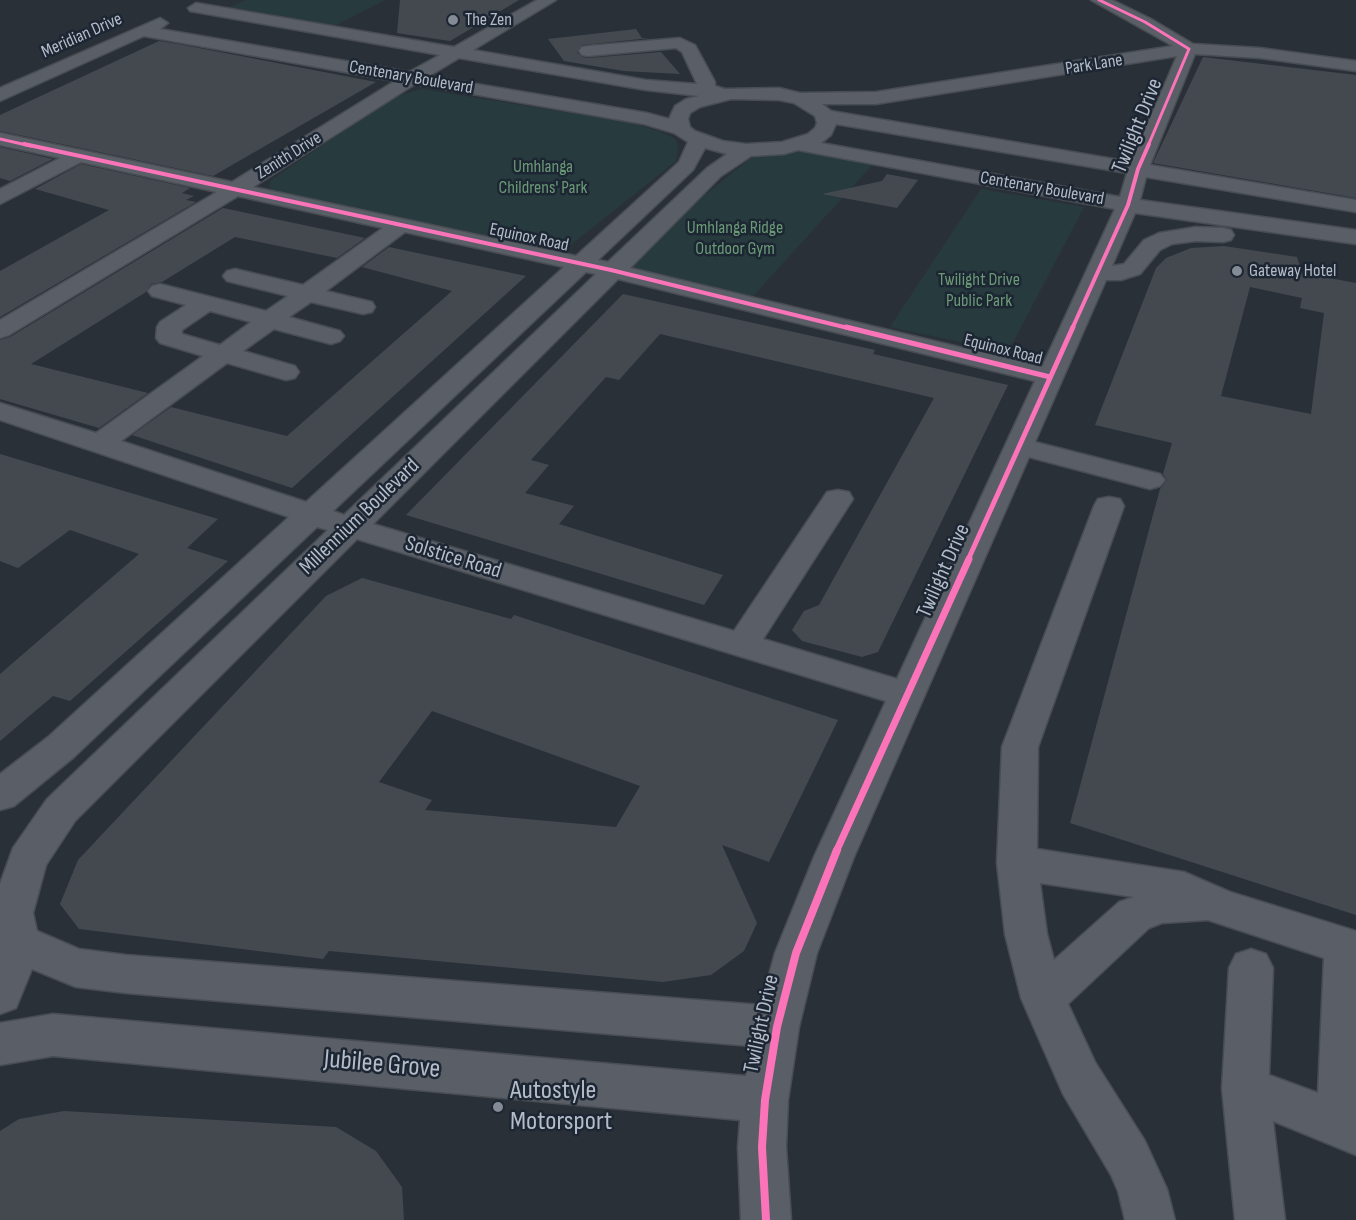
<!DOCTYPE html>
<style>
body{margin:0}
canvas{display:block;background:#2a3038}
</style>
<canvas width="1356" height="1220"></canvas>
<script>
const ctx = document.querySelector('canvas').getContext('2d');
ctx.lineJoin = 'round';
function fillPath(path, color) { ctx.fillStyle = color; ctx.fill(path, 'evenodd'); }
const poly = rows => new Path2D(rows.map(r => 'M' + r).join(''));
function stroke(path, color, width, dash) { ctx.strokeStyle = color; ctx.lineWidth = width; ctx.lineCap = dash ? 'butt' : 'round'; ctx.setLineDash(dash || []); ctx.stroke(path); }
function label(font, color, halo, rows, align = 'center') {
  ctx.font = font + ' "Sofia Sans Condensed",sans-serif'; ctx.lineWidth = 5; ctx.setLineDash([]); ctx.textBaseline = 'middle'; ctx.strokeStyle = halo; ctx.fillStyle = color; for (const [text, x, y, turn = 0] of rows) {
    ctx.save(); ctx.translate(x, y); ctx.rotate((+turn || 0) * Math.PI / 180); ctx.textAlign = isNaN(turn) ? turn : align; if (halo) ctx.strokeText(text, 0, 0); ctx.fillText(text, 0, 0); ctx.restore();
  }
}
fillPath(poly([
 [246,0,385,0,334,26,230,7],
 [422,89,633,123,661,132,676,139,678,149,676,161,563,251,273,191,269,186,271,180,394,97],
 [797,150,873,164,753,296,611,270,751,158],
 [981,189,1084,207,1008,352,890,327]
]), '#273a3e');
fillPath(poly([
 [400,0,519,0,450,41,397,33],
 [636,29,642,38,650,38,582,45,577,52,582,57,588,58,661,52,680,74,624,71,564,61,548,39],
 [159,41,178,44,376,82,213,176,0,131,0,115],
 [1203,57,1356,75,1356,198,1153,163],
 [0,147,53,159,10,181,0,178],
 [81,164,190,188,182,193,194,196,186,200,196,202,0,317,0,271,109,210,35,189],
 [887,174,918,180,897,208,822,194,882,181],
 [223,208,365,238,337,258,235,237,162,282,151,284,146,292,31,364,148,393,99,428,0,399,0,340,10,337],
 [1224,246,1297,257,1302,273,1356,283,1356,915,1070,823,1160,489,1167,480,1163,474,1172,443,1095,425,1156,268,1166,258,1191,248],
 [1250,287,1302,298,1300,308,1324,313,1311,414,1221,396],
 [389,247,526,276,292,488,132,435,171,407,287,436,452,291,362,267],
 [623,294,875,350,873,354,1008,385,878,652,862,657,802,641,792,630,804,611,819,605,934,398,660,334,619,380,606,377,531,460,549,465,525,493,574,506,559,524,723,575,704,605,406,515],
 [0,454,218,519,187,548,228,561,70,701,53,696,0,741,0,674,139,554,70,530,18,568,0,561],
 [362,578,511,619,514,615,838,720,769,862,722,845,757,923,744,951,711,975,663,982,329,951,323,959,79,929,60,904,78,860,326,596],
 [432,711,640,786,616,827,425,810,432,800,379,782],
 [64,1111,336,1127,376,1151,402,1187,404,1220,0,1220,0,1131,19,1119]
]), '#444950');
const minor = poly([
 [537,0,556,0,473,50,646,80,697,84,682,52,676,48,588,56,582,55,579,51,582,47,588,46,680,38,695,45,715,82,715,86,725,89,779,88,800,93,876,92,1173,46,1091,0,1112,0,1151,19,1193,44,1260,48,1356,61,1356,71,1260,58,1195,54,1150,165,1356,200,1356,212,1146,177,1140,200,1356,230,1356,244,1135,213,1112,266,1124,264,1144,240,1159,233,1196,227,1223,228,1231,230,1234,235,1231,240,1223,242,1196,241,1172,244,1160,250,1140,274,1121,280,1106,280,1035,442,1160,474,1165,480,1160,486,1150,489,1029,457,854,857,817,953,799,1027,788,1100,786,1147,791,1220,741,1220,738,1147,740,1120,53,1056,0,1065,0,1023,53,1014,746,1076,751,1046,126,993,76,987,32,969,16,1008,0,1014,0,884,13,848,47,799,328,530,317,527,74,757,14,806,0,810,0,774,48,737,289,517,0,420,0,403,96,433,203,356,160,343,156,338,157,327,160,322,186,305,152,296,148,291,152,286,160,284,266,311,288,296,227,281,223,276,227,271,235,269,303,285,383,228,238,196,9,335,0,338,0,320,217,192,81,162,0,204,0,189,60,158,0,145,0,133,232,182,395,81,144,36,0,101,0,88,160,18,168,23,160,29,409,72,440,55,190,11,188,8,196,3,454,47,537,0],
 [1177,56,1131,162,831,111,822,104,876,104,1177,56],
 [459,58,646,90,699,96,686,99,675,106,669,119,647,113,429,76,459,58],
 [415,84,644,124,674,133,688,142,679,162,576,256,253,187,415,84],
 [731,99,779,100,794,103,815,116,817,123,815,128,808,134,782,142,746,144,723,141,695,131,690,127,688,119,690,113,700,107,731,99],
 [836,124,1127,173,1120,197,821,143,831,135,836,124],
 [705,148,727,154,707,168,608,262,598,260,693,170,705,148],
 [798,150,1115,209,1042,367,630,268,721,176,751,156,784,154,798,150],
 [405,232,564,267,306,502,121,441,227,363,286,380,295,378,299,372,295,366,243,351,274,329,331,344,340,341,344,336,340,331,289,317,311,302,363,314,372,312,375,307,372,302,326,291,405,232],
 [586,272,596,274,344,515,333,511,586,272],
 [618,279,1035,381,897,679,763,639,853,499,849,492,838,490,827,492,734,631,373,524,618,279],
 [210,311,251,322,220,345,182,334,182,330,210,311],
 [357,539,886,701,814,857,775,953,761,1005,126,955,79,949,37,931,33,913,46,865,75,821,357,539],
 [1109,497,1120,499,1124,506,1038,747,1037,849,1184,872,1230,892,1356,931,1356,1155,1273,1121,1285,1220,1235,1220,1222,1088,1229,968,1236,954,1251,949,1266,954,1273,968,1269,1075,1318,1093,1324,958,1208,920,1162,923,1149,928,1068,1004,1095,1062,1145,1141,1167,1189,1175,1220,1125,1220,1118,1191,1111,1175,1063,1094,1021,998,1005,934,997,863,1002,747,1094,506,1098,499,1109,497],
 [1040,883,1134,897,1119,902,1054,960,1047,934,1040,883]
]);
stroke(minor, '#484c53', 3);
fillPath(minor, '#5a5e66');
stroke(poly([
 [1099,0,1145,22,1189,49,1148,146],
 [0,139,31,146]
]), '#fb73b8', 3);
stroke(poly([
 [24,144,611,270,852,329],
 [1072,329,1128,205,1138,169,1149,144]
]), '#fb73b8', 4);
stroke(poly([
 [846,327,1050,377],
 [968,560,1073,327]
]), '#fb73b8', 5);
stroke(poly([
 [836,852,969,559]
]), '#fb73b8', 7);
stroke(poly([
 [766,1220,762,1147,765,1100,777,1027,796,953,837,850]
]), '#fb73b8', 8);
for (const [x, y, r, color] of [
 [453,20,6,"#848b96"],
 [1237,271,6,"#848b96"],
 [498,1107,6,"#848b96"]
]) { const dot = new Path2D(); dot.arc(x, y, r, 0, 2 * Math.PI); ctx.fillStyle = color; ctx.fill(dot); stroke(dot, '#1d2633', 2); }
label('18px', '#b4bcc9', '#1d2633', [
 ["The Zen",465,20],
 ["Gateway Hotel",1249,271]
], 'left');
label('18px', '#b4bcc9', '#1d2633', [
 ["Meridian Drive",82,36,-24],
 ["Park Lane",1094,65,-9],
 ["Centenary Boulevard",411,78,10],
 ["Zenith Drive",289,156,-32],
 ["Centenary Boulevard",1042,189,10],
 ["Equinox Road",529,238,12],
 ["Equinox Road",1003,350,14]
]);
label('18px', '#6b9a76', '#1d2633', [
 ["Umhlanga",543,167],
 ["Childrens' Park",543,188],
 ["Umhlanga Ridge",735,228],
 ["Outdoor Gym",735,249],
 ["Twilight Drive",979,280],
 ["Public Park",979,301]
]);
label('22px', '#b4bcc9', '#1d2633', [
 ["Twilight Drive",1138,126,-68],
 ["Millennium Boulevard",360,517,-44],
 ["Solstice Road",453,558,17],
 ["Twilight Drive",944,571,-66],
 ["Twilight Drive",762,1024,-78]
]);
label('27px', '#b4bcc9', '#1d2633', [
 ["Jubilee Grove",382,1065,5]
]);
label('27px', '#b4bcc9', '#1d2633', [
 ["Autostyle",510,1091],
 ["Motorsport",510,1122]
], 'left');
</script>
